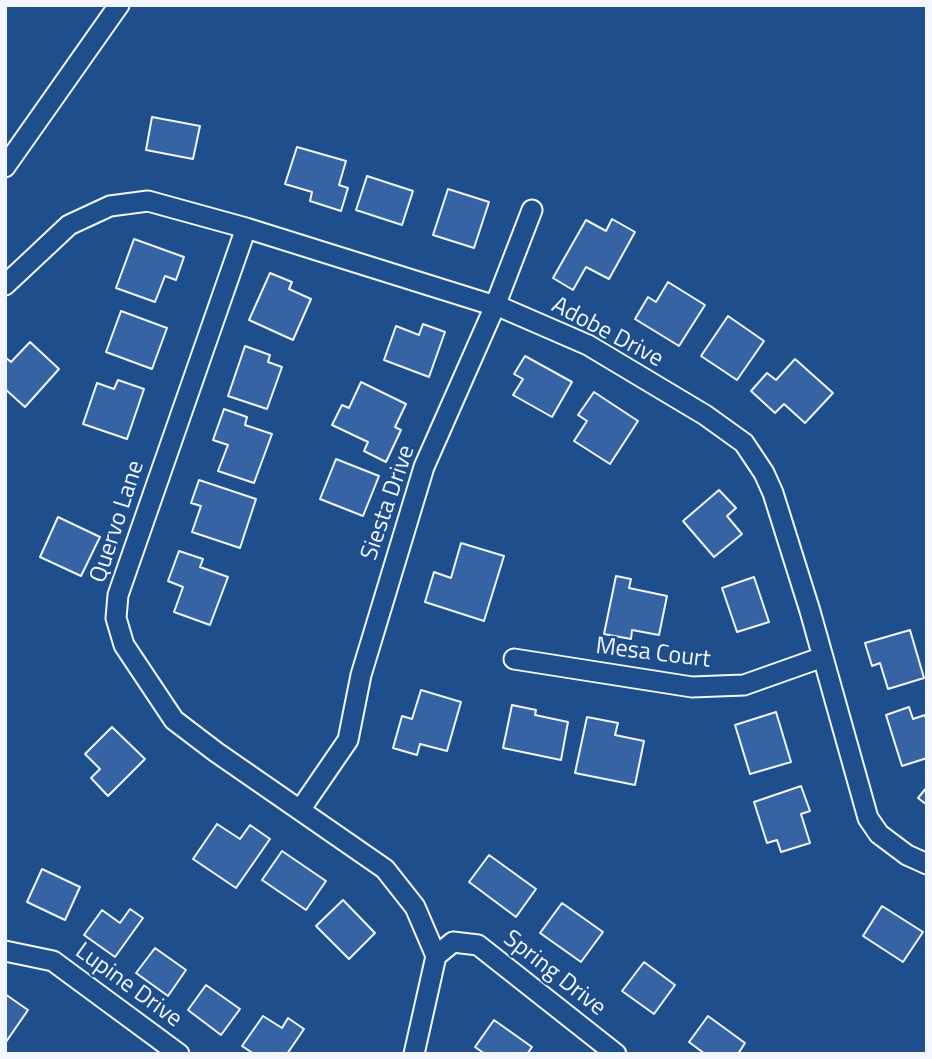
<!DOCTYPE html>
<style>
body{margin:0}
#map{position:relative;width:932px;height:1059px;overflow:hidden;background:#1f4e8c;font-family:"Titillium Web",sans-serif}
canvas{display:block}
.frame{position:absolute;inset:0;border:7px solid #f2f6ff;pointer-events:none}
</style>
<div id="map">
<canvas width="932" height="1059"></canvas>
<div class="frame"></div>
</div>
<script>
const ctx = document.querySelector('canvas').getContext('2d');
ctx.lineJoin = 'round';
function fillPath(path, color) { ctx.fillStyle = color; ctx.fill(path, 'evenodd'); }
const poly = rows => new Path2D(rows.map(r => 'M' + r).join(''));
function stroke(path, color, width, dash) { ctx.strokeStyle = color; ctx.lineWidth = width; ctx.lineCap = dash ? 'butt' : 'round'; ctx.setLineDash(dash || []); ctx.stroke(path); }
function label(font, color, halo, rows, align = 'center') {
  ctx.font = font + ' "Titillium Web",sans-serif'; ctx.lineWidth = 5; ctx.setLineDash([]); ctx.textBaseline = 'middle'; ctx.strokeStyle = halo; ctx.fillStyle = color; for (const [text, x, y, turn = 0] of rows) {
    ctx.save(); ctx.translate(x, y); ctx.rotate((+turn || 0) * Math.PI / 180); ctx.textAlign = isNaN(turn) ? turn : align; if (halo) ctx.strokeText(text, 0, 0); ctx.fillText(text, 0, 0); ctx.restore();
  }
}
const building = poly([
 [152,117,200,126,193,159,146,150,152,117],
 [297,147,346,161,339,185,348,188,341,211,310,201,312,192,285,184,297,147],
 [367,176,413,191,402,225,356,210,367,176],
 [448,189,489,202,474,248,433,235,448,189],
 [612,219,635,232,609,279,586,267,573,290,553,278,586,220,606,231,612,219],
 [134,239,184,257,176,280,165,276,155,302,116,288,134,239],
 [270,273,292,282,289,289,311,299,293,340,249,320,270,273],
 [668,282,705,305,679,346,635,319,648,297,656,302,668,282],
 [121,311,167,328,152,369,106,352,121,311],
 [728,316,764,341,737,380,701,356,728,316],
 [423,324,445,332,429,377,384,360,396,326,419,335,423,324],
 [30,342,59,369,25,407,5,389,5,357,11,362,30,342],
 [245,346,270,355,268,362,282,367,267,409,228,396,245,346],
 [525,356,572,382,552,417,513,395,523,379,514,374,525,356],
 [795,359,833,393,805,423,784,404,775,413,751,391,767,373,776,380,795,359],
 [118,380,144,389,127,439,83,424,97,383,114,389,118,380],
 [361,382,406,404,395,427,401,430,386,462,364,451,368,442,332,425,342,405,349,408,361,382],
 [594,392,638,421,610,464,574,441,587,421,578,415,594,392],
 [224,409,247,417,245,425,272,434,254,483,218,471,228,445,213,440,224,409],
 [336,459,379,476,363,516,320,499,336,459],
 [199,480,256,499,240,548,192,532,201,506,191,503,199,480],
 [719,490,736,508,727,516,742,534,714,557,683,521,719,490],
 [58,517,100,537,81,576,40,557,58,517],
 [461,543,504,556,484,621,425,602,434,572,451,578,461,543],
 [179,551,203,559,200,567,228,577,210,625,174,612,183,587,168,581,179,551],
 [616,576,631,579,629,588,667,596,659,635,632,630,631,639,604,634,616,576],
 [754,577,769,622,737,632,722,588,754,577],
 [910,630,924,678,888,689,880,663,872,666,865,643,910,630],
 [421,690,461,702,447,751,420,744,417,755,393,748,402,716,412,719,421,690],
 [512,705,536,710,535,715,568,722,561,760,503,748,512,705],
 [909,707,913,719,925,715,927,722,927,758,902,766,886,715,909,707],
 [776,712,791,762,750,774,735,725,776,712],
 [587,717,618,723,615,735,644,741,635,785,575,773,587,717],
 [112,727,145,759,108,796,91,778,100,769,85,754,112,727],
 [801,786,810,811,801,814,810,843,781,852,777,840,767,843,754,802,801,786],
 [927,787,927,805,918,798,927,787],
 [217,824,240,839,250,825,270,839,236,888,193,859,217,824],
 [282,851,326,881,306,910,262,880,282,851],
 [489,855,536,889,516,917,469,882,489,855],
 [42,869,80,887,65,920,27,902,42,869],
 [343,900,375,933,349,959,316,926,343,900],
 [562,903,603,932,581,962,540,933,562,903],
 [882,906,923,932,903,962,863,936,882,906],
 [130,909,143,918,115,957,84,935,102,910,120,923,130,909],
 [155,948,186,970,168,996,136,973,155,948],
 [644,962,675,985,654,1014,622,991,644,962],
 [206,985,240,1009,221,1035,188,1010,206,985],
 [5,994,28,1010,6,1042,5,1041,5,994],
 [263,1016,282,1028,288,1018,304,1029,287,1054,254,1054,242,1046,263,1016],
 [708,1016,745,1043,738,1054,705,1054,689,1042,708,1016],
 [494,1020,532,1047,527,1054,485,1054,475,1047,494,1020]
]);
fillPath(building, '#3563a3');
stroke(building, '#f2f6ff', 2);
const street = poly([
 [5,167,119,5],
 [246,228,118,595,116,618,124,645,174,720,216,752,385,869,415,907,436,956],
 [5,285,69,225,110,206,148,201,246,228,505,309,588,345,705,415,744,443,764,473,773,493,810,611,868,818,879,834,907,855,927,864],
 [514,659,692,687,744,685,823,657],
 [300,810,348,740,361,675,424,467,495,306,532,210],
 [5,951,53,961,179,1054],
 [414,1054,436,956,453,942,478,945,616,1054]
]);
stroke(street, '#f2f6ff', 23);
stroke(street, '#1f4e8c', 19);
label('24px', '#f2f6ff', '#1f4e8c', [
 ["Adobe Drive",607,333,28],
 ["Siesta Drive",389,503,-71],
 ["Quervo Lane",118,522,-72],
 ["Mesa Court",653,654,7],
 ["Spring Drive",554,974,38],
 ["Lupine Drive",128,986,36]
]);
</script>
